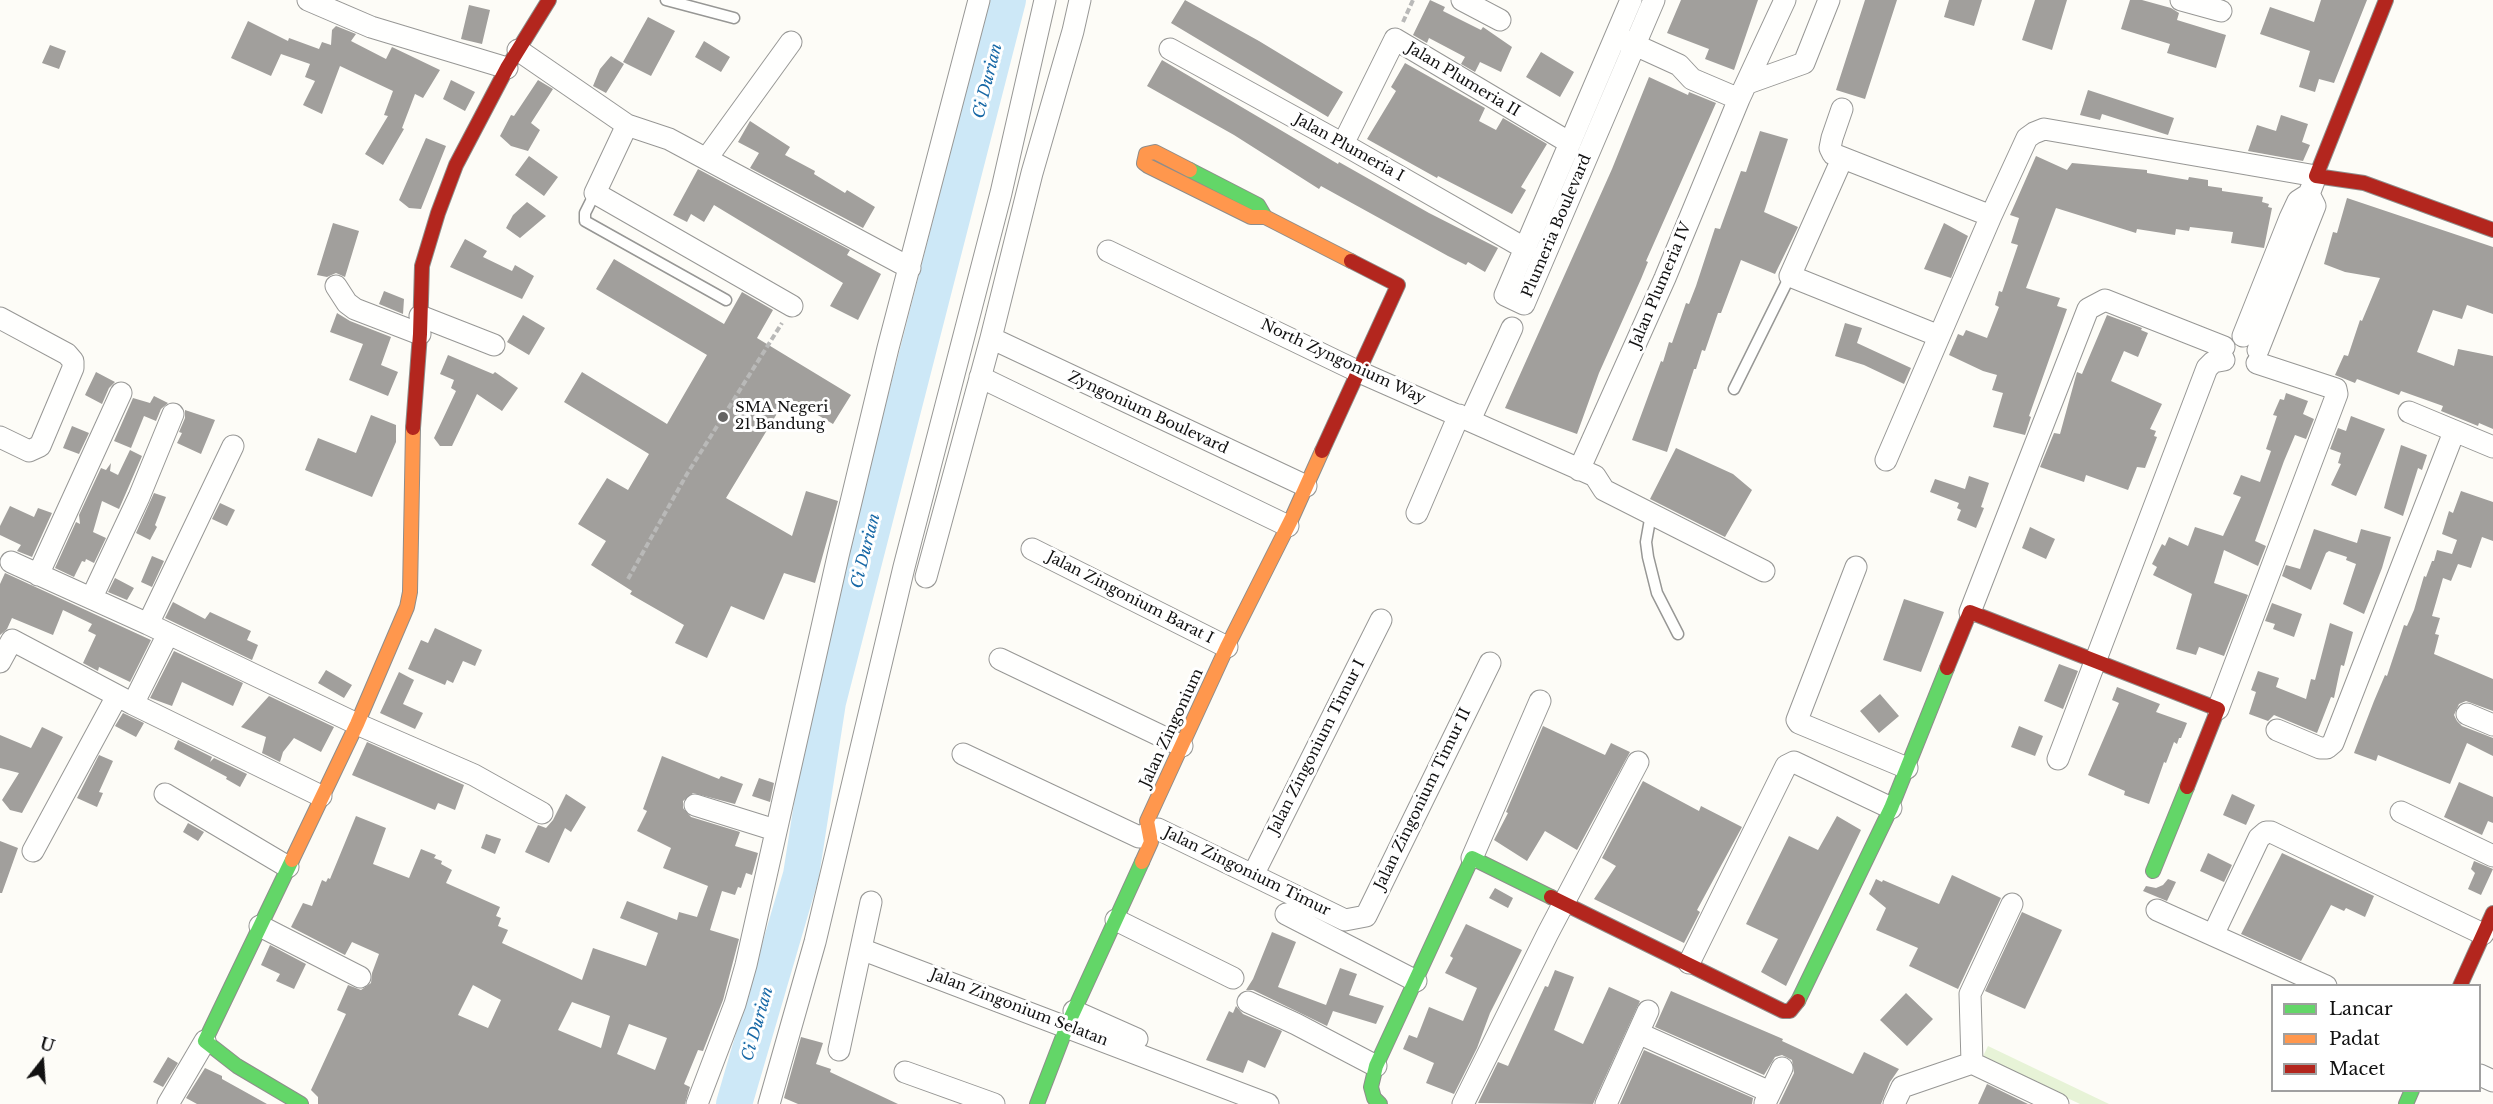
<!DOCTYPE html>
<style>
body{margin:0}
#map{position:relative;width:2493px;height:1104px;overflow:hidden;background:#fdfcf7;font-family:"Libre Baskerville",serif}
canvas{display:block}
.legend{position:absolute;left:2271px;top:984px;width:210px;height:108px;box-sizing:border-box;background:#fff;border:2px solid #a0a0a0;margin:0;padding:8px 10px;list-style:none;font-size:18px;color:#111}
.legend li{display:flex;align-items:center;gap:12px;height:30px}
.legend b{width:30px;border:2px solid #a0a0a0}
.north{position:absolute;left:12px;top:1032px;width:60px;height:60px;-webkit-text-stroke:4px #fff;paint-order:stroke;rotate:17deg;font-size:16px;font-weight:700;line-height:24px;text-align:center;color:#111}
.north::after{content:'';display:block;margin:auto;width:21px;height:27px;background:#111;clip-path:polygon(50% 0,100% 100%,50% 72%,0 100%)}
</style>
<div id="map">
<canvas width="2493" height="1104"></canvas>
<ul class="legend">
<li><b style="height:8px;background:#63d668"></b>Lancar</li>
<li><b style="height:8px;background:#ff974d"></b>Padat</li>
<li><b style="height:8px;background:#b3261e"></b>Macet</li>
</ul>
<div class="north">U</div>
</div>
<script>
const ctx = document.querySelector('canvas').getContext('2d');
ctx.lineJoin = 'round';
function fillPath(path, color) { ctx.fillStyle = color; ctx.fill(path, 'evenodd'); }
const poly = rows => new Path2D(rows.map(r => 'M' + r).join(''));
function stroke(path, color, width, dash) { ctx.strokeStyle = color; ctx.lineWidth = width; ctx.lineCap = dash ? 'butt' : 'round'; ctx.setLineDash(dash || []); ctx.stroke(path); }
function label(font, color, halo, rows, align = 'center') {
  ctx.font = font + ' "Libre Baskerville",serif'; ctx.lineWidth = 6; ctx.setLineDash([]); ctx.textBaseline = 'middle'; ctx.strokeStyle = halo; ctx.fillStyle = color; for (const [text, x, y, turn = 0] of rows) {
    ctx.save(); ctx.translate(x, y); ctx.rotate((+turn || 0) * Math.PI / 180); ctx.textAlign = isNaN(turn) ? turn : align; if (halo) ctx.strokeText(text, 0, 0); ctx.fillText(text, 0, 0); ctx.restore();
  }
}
fillPath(poly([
 [1988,1046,2109,1104,2080,1104,1982,1058]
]), '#e7f3d7');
stroke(poly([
 [734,1104,801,875,828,702,1008,0]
]), '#cde8f7', 36);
fillPath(poly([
 [1185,0,1259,41,1343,92,1328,117,1171,23],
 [1430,0,1445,7,1443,11,1481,30,1483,27,1512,47,1501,72,1480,62,1475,72,1461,64,1465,57,1429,38,1427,43,1413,35],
 [1681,0,1758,0,1734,70,1705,59,1709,49,1667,33],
 [1865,0,1897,0,1865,99,1836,90],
 [1949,0,1982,0,1974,26,1944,17],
 [2035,0,2067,0,2052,50,2022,40],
 [2130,0,2142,0,2171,8,2179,13,2177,20,2226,35,2216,68,2167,53,2170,44,2121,29],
 [2321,0,2367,0,2334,83,2319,79,2315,92,2299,87,2310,51,2260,34,2270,7,2314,22],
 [469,5,490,10,482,44,461,39],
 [648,17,675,31,651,76,623,62],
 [248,21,288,41,289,38,319,49,322,42,331,45,332,30,336,26,356,34,351,41,386,59,392,47,440,70,423,98,415,94,402,128,404,129,383,165,365,154,388,116,384,115,393,91,340,66,322,114,303,105,315,81,305,77,310,64,281,54,271,76,231,58],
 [704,41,730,57,721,72,695,57],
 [50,45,66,51,59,69,42,63],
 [1541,52,1574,72,1560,97,1526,77],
 [611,56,624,64,606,93,593,86,600,69],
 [1162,60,1338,164,1339,162,1429,213,1498,248,1485,272,1468,262,1466,265,1448,256,1321,186,1319,189,1234,135,1147,86],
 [1405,63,1485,108,1479,121,1496,130,1503,118,1547,144,1521,187,1526,190,1512,214,1438,176,1437,178,1367,139,1396,91,1391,87],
 [1649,77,1688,95,1689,92,1716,103,1646,261,1648,262,1641,279,1599,373,1577,434,1505,408,1612,169],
 [451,80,475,92,465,111,443,99],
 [538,80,553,89,531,123,540,130,528,151,511,146,500,136,511,115,514,116],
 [2088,90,2174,118,2168,135,2102,114,2100,120,2080,115],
 [2281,115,2308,124,2302,142,2310,145,2303,161,2248,151,2257,125,2276,131],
 [750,121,790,147,785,155,815,171,814,174,845,193,847,190,875,207,863,228,750,168,759,153,738,142],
 [1760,131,1788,139,1764,212,1798,227,1775,274,1741,260,1721,313,1718,313,1705,351,1702,350,1696,369,1694,369,1667,452,1632,440,1661,361,1663,362,1669,342,1672,343,1686,303,1689,304,1696,286,1715,228,1720,229,1741,171,1746,172],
 [426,138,446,146,421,209,409,208,399,200],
 [529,156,558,177,544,196,515,175],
 [2036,156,2067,170,2072,163,2147,170,2147,173,2188,180,2189,177,2208,180,2208,186,2222,188,2222,191,2263,197,2262,202,2269,204,2268,207,2272,208,2264,248,2231,243,2233,232,2190,227,2189,231,2176,229,2175,235,2137,229,2136,233,2056,208,2026,288,2060,298,2057,306,2067,309,2029,416,2031,417,2025,435,1993,427,2003,393,1992,390,1997,375,1983,371,1949,355,1958,334,1963,336,1966,330,1987,338,1999,307,1995,305,1999,291,2002,292,2018,245,2011,243,2019,218,2010,215],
 [698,169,850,250,847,255,881,274,858,320,830,306,843,283,714,205,704,222,691,214,687,222,673,215],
 [2347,198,2493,247,2493,314,2467,305,2462,319,2433,310,2417,352,2454,366,2458,349,2493,356,2493,429,2479,423,2478,426,2441,411,2443,406,2401,391,2399,395,2357,379,2355,383,2335,375,2344,355,2348,356,2360,320,2362,321,2380,278,2345,272,2324,264,2333,232,2337,233],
 [527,202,546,216,520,238,506,228,513,215],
 [333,223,359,231,345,277,336,273,327,277,317,275],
 [1944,223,1968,236,1951,278,1924,269],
 [465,239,487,251,483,257,512,271,515,265,534,276,522,299,450,267],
 [614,259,724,324,742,292,773,310,757,338,851,395,833,424,787,397,726,498,792,536,806,491,838,501,815,583,784,573,764,620,731,606,707,658,675,643,684,625,630,594,632,591,591,565,606,541,578,524,607,478,628,490,649,454,564,402,582,372,667,424,707,355,596,289],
 [384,291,404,299,403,314,379,304],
 [337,313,350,321,391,337,381,365,398,372,388,396,349,380,363,344,330,332],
 [523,315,545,328,529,355,507,342],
 [2107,315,2142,328,2141,330,2148,333,2138,357,2124,351,2111,381,2162,404,2150,429,2156,431,2154,436,2157,437,2145,468,2137,467,2128,490,2086,475,2084,482,2040,467,2054,433,2060,434,2077,372,2082,374],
 [1845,323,1862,328,1857,343,1911,368,1904,384,1864,365,1835,356],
 [448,355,493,374,495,372,518,388,502,411,477,394,452,446,440,446,434,438,456,391,451,388,454,380,440,374],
 [96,372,115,382,109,388,102,404,85,395],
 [2286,393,2308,401,2303,414,2314,419,2306,439,2295,435,2284,461,2255,541,2266,546,2258,566,2224,550,2214,583,2248,595,2224,656,2199,647,2196,655,2176,649,2192,594,2153,575,2157,567,2152,564,2162,544,2165,546,2169,537,2188,546,2195,527,2223,536,2241,497,2233,494,2241,475,2260,482,2271,451,2266,449,2277,416,2273,415,2280,399,2284,400],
 [154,396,168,403,161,409,156,421,144,416,131,448,114,441,133,398,150,403],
 [185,410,215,420,201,454,177,443,182,433,179,432,185,418],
 [371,415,396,425,396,442,372,497,305,470,318,438,356,453],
 [2351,416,2385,429,2356,496,2331,485,2341,464,2338,463,2341,453,2330,449,2338,428,2346,431],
 [72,426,89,433,79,454,63,448],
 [2401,445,2427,455,2422,470,2418,468,2403,516,2384,508],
 [1676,448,1733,474,1752,490,1725,537,1650,499],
 [130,450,142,456,119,509,102,501,93,532,106,538,94,563,86,559,85,562,82,561,74,577,55,568,76,522,80,524,79,515,101,468,106,470,111,463,110,471,118,475],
 [1969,476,1989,483,1981,507,1984,508,1976,528,1957,520,1961,510,1957,508,1959,503,1930,492,1935,479,1965,489],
 [2461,491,2493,502,2493,541,2482,537,2471,568,2458,564,2451,581,2443,578,2432,616,2440,618,2435,634,2439,635,2434,654,2493,679,2493,711,2466,701,2459,704,2454,715,2457,721,2462,726,2493,738,2493,756,2467,743,2450,784,2378,755,2376,761,2354,753,2374,701,2385,675,2387,676,2404,625,2407,626,2414,610,2424,576,2426,577,2432,561,2434,561,2437,550,2452,554,2457,540,2442,534,2449,511,2453,513],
 [154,493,166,497,155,525,157,527,150,540,136,533],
 [220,503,235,510,227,526,212,519],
 [10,506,34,517,38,508,52,513,32,557,17,551,21,545,0,535,0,526],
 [2030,527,2055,539,2046,559,2022,548],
 [2314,529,2357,543,2361,529,2391,537,2382,568,2364,614,2343,604,2356,564,2346,560,2347,557,2329,551,2326,553,2311,590,2282,576,2286,565,2300,569],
 [152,556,164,561,152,587,141,582],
 [5,573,151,640,130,682,99,667,98,671,83,663,96,635,88,631,92,624,63,610,53,635,12,618,7,629,0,635,0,584],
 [115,578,134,588,127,600,108,592],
 [1904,599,1944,612,1921,672,1883,660],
 [173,602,205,619,210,612,251,631,247,640,258,645,252,660,165,618],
 [2272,603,2302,614,2294,637,2273,629,2275,624,2265,621],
 [2330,623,2353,632,2344,666,2341,665,2334,698,2331,697,2317,733,2274,715,2268,721,2249,714,2256,692,2251,690,2258,671,2279,678,2276,687,2306,699,2311,679,2315,680],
 [435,628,482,650,475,666,463,661,453,683,447,680,445,685,408,669,421,640,428,643],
 [174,651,243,683,233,706,182,682,172,706,150,698],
 [2059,664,2078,671,2063,709,2044,701],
 [326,670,352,685,344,698,318,683],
 [399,672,414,680,403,704,423,713,415,729,380,713],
 [2117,687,2160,704,2156,712,2187,723,2181,738,2179,738,2177,744,2174,742,2166,763,2164,762,2149,804,2124,795,2125,791,2088,775,2119,703,2112,700],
 [1880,694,1899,716,1879,733,1860,711],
 [269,696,334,727,321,752,294,738,283,752,280,762,262,753,266,737,241,727],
 [123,713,144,723,136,737,115,726],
 [1543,726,1605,755,1611,743,1630,752,1577,850,1545,831,1527,861,1494,840,1508,813,1506,812],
 [2019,726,2043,736,2035,756,2011,747],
 [42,727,63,737,22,813,10,810,2,800,19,773,0,768,0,735,31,748],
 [178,740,212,757,210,762,214,758,247,774,240,787,226,779,227,777,174,749],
 [367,742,464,785,455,810,438,803,435,810,352,775],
 [99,755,113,761,99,792,103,793,97,807,77,798],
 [662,756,719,779,721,776,743,784,735,804,693,793,683,801,683,808,691,817,740,832,735,846,758,853,752,875,746,873,741,888,738,887,735,895,722,891,710,930,739,939,723,1000,703,1051,698,1050,684,1084,690,1087,685,1104,318,1104,318,1097,311,1090,346,1014,337,1010,348,985,361,990,371,983,372,973,379,954,352,942,345,955,291,927,303,903,312,906,322,880,326,882,328,878,330,879,356,816,386,828,373,864,409,878,421,849,436,855,434,858,442,861,441,864,452,870,446,883,500,907,496,916,501,918,498,926,508,930,502,943,582,980,593,948,646,966,658,933,620,918,627,901,677,920,679,912,697,917,708,886,663,868,671,848,637,831,647,811,643,809],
 [473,985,501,1000,488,1028,458,1015],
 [572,1002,610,1016,601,1048,558,1030],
 [629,1024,667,1038,655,1070,617,1054],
 [759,778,774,783,770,802,752,796],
 [1643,781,1699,811,1701,806,1742,827,1697,910,1700,912,1684,943,1594,899,1616,866,1602,858],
 [2459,782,2493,797,2493,823,2488,821,2482,835,2444,817],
 [566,794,586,807,571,832,565,828,549,863,525,852,538,825,546,828,553,820],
 [2232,794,2255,805,2246,825,2223,815],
 [1837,816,1861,830,1786,986,1761,972,1778,939,1746,924,1789,836,1818,850],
 [188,823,204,832,198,841,183,832],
 [486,834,501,839,495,854,481,848],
 [0,841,18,848,2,893,0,893],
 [2208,853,2232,865,2224,882,2200,871],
 [2282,853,2374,896,2365,917,2346,908,2344,911,2331,905,2301,961,2241,934],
 [2474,861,2493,869,2481,895,2468,889,2475,873,2471,869],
 [1952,875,2001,898,1958,989,1909,966,1918,948,1876,930,1886,908,1869,894,1876,879,1882,882,1883,880,1939,904],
 [2168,879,2176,882,2167,901,2143,891,2146,886,2156,888,2163,885],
 [1495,888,1513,898,1508,908,1489,898],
 [2022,912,2062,930,2025,1009,1985,991],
 [1466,924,1522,950,1490,1013,1477,1048,1454,1094,1426,1083,1434,1063,1403,1049,1409,1035,1417,1038,1429,1007,1463,1021,1477,988,1445,973,1453,958,1450,956],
 [1272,932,1296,942,1278,987,1326,1005,1340,968,1357,974,1349,995,1384,1006,1376,1024,1333,1011,1327,1026,1253,990,1246,990,1253,979],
 [270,945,306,964,294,989,276,981,280,974,261,965],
 [1555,970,1574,977,1554,1030,1583,1044,1609,987,1640,1001,1593,1104,1478,1103,1498,1062,1508,1066,1545,986,1548,987],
 [1671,991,1783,1039,1782,1041,1853,1074,1864,1052,1899,1069,1890,1082,1881,1104,1779,1104,1794,1073,1792,1060,1782,1055,1775,1057,1764,1075,1655,1027],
 [1906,993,1933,1019,1907,1046,1880,1020],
 [1236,1006,1243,1014,1282,1031,1265,1068,1248,1060,1243,1073,1206,1060,1229,1011,1233,1013],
 [801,1037,823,1043,816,1064,831,1069,830,1072,898,1104,798,1104,784,1098],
 [1644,1050,1753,1098,1752,1104,1620,1104],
 [168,1057,178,1063,163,1087,153,1082],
 [205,1068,222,1076,222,1079,267,1104,197,1104,186,1098],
 [1987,1084,2028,1104,1978,1104]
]), '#a19f9c');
const lane = poly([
 [666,0,734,18],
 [595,193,585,213,585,221,726,300],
 [1734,389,1790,276],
 [1651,514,1646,542,1648,557,1657,593,1678,634]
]);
const street = poly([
 [308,0,371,27,507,68],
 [1462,0,1500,20],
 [1631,0,1505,295,1524,304,1654,0],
 [2181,0,2221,11],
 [1622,39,1679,65,1692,79,1739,99,1785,0],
 [1170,49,1343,144,1526,249],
 [518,50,627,125,669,139,910,268],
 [1748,83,1804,63,1829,0],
 [1842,109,1832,138,1830,148,1833,154,1991,216],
 [627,125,595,193,792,306],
 [1343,144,1395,39,1570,143],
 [707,158,791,42],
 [1842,159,1790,276,1939,336],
 [1108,251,1357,371,1595,476,1604,490,1764,571],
 [336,286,347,303,355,309,420,334],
 [420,316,494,345],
 [0,318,67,354,73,361,73,368,40,446,29,451,0,437],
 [991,338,1306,486],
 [2258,350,2315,206,2309,194],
 [980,377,1288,526],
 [2409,412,2493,447],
 [1470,420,1512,328],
 [1886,460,1991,216,2027,138,2034,133,2044,129,2316,176,2309,194,2298,201,2290,218,2243,336],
 [1579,470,1665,278,1739,99],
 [1417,513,1459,415],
 [1032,549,1227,647],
 [11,562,148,624,233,446],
 [1856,567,1797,720,1799,723,1907,768],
 [38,575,121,393],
 [926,577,991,338,1032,173,1073,31,1080,0],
 [92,597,139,497,173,414],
 [1970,612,2088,309,2105,300,2224,347],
 [148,624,357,724,474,775,542,813],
 [1000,659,1182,746],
 [0,662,12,640,133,704,168,634],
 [133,704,321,796],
 [2218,709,2337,394,2336,389,2257,363],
 [2467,714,2493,725],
 [2277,730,2320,748,2327,748,2333,743,2454,432],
 [963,754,1139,837,1158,829,1345,920,1366,916,1490,663],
 [2058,759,2207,368,2213,362,2224,360],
 [165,794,288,867],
 [695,805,775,830],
 [2401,812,2493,856],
 [33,851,117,696],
 [1472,858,1540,701],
 [1253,875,1381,620],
 [2157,910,2326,986],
 [1286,914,1416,981],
 [1116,920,1233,978],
 [260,926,360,977],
 [2213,935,2259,838,2266,832,2271,832,2483,934],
 [861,949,1268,1104],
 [1689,963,1786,766,1794,762,1891,808],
 [1248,1002,1296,1024,1376,1066],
 [1074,1011,1137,1039],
 [1638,1033,1770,1092],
 [839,1050,871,902],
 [1972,1063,1970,994,2012,904],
 [905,1072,994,1104],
 [2480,1075,2493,1081],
 [1765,1103,1782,1068],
 [168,1104,205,1041],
 [697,1104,735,1004,746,965,838,556,888,348,979,0],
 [769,1104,815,942,904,567,1001,193,1045,0],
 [1463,1104,1548,933,1638,762],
 [1606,1104,1648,1011],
 [1894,1104,1902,1087,1972,1063,2058,1104]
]);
const fast = poly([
 [1190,170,1258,205,1265,217],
 [292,860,205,1041,237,1066,301,1104],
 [2153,871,2187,787],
 [1798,1001,1891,808,1947,668],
 [1037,1104,1067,1026,1142,862],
 [1380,1104,1374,1098,1371,1087,1376,1066,1472,858,1551,897],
 [2406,1104,2412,1090]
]);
const slow = poly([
 [1190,170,1155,152,1146,154,1144,163,1148,166,1251,217,1265,217,1351,261],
 [292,860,357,724,407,607,410,592,413,428],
 [1142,862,1151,842,1147,821,1227,647,1291,520,1322,451]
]);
const jam = poly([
 [2386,0,2316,176,2364,183,2493,230],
 [413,428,420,334,422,266,438,213,456,165,507,68,549,0],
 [1322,451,1398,285,1351,261],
 [1947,668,1970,612,2218,709,2187,787],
 [1551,897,1783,1011,1790,1011,1798,1001],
 [2460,986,2493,913]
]);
stroke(lane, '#979795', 13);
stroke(street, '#979795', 23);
stroke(fast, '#8e8d8b', 16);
stroke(slow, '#8e8d8b', 16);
stroke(jam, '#8e8d8b', 16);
stroke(poly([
 [1403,22,1413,0],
 [628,579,687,474,782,323]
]), '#b9b9b8', 4, [6, 3]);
stroke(lane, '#fffffe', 10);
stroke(street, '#fffffe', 21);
stroke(fast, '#63d668', 14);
stroke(slow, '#ff974d', 14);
stroke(jam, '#b3261e', 14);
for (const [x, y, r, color] of [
 [723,417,6,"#646362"]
]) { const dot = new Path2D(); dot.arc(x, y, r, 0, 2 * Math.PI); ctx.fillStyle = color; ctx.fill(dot); stroke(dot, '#fff', 2); }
label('15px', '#111', '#fff', [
 ["Jalan Plumeria II",1463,80,31],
 ["Jalan Plumeria I",1349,148,29],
 ["Plumeria Boulevard",1557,226,-67],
 ["Jalan Plumeria IV",1661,285,-67],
 ["North Zyngonium Way",1343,362,25],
 ["Zyngonium Boulevard",1148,413,25],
 ["Jalan Zingonium Barat I",1130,598,27],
 ["Jalan Zingonium",1172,728,-65],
 ["Jalan Zingonium Timur I",1317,747,-63],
 ["Jalan Zingonium Timur II",1423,799,-64],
 ["Jalan Zingonium Timur",1247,872,26],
 ["Jalan Zingonium Selatan",1019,1008,21]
]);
label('15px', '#111', '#fff', [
 ["SMA Negeri",735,408],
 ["21 Bandung",735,425]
], 'left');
label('italic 16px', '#1768a6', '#fff', [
 ["Ci Durian",988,81,-76],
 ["Ci Durian",866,551,-76],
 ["Ci Durian",758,1024,-74]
]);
</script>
